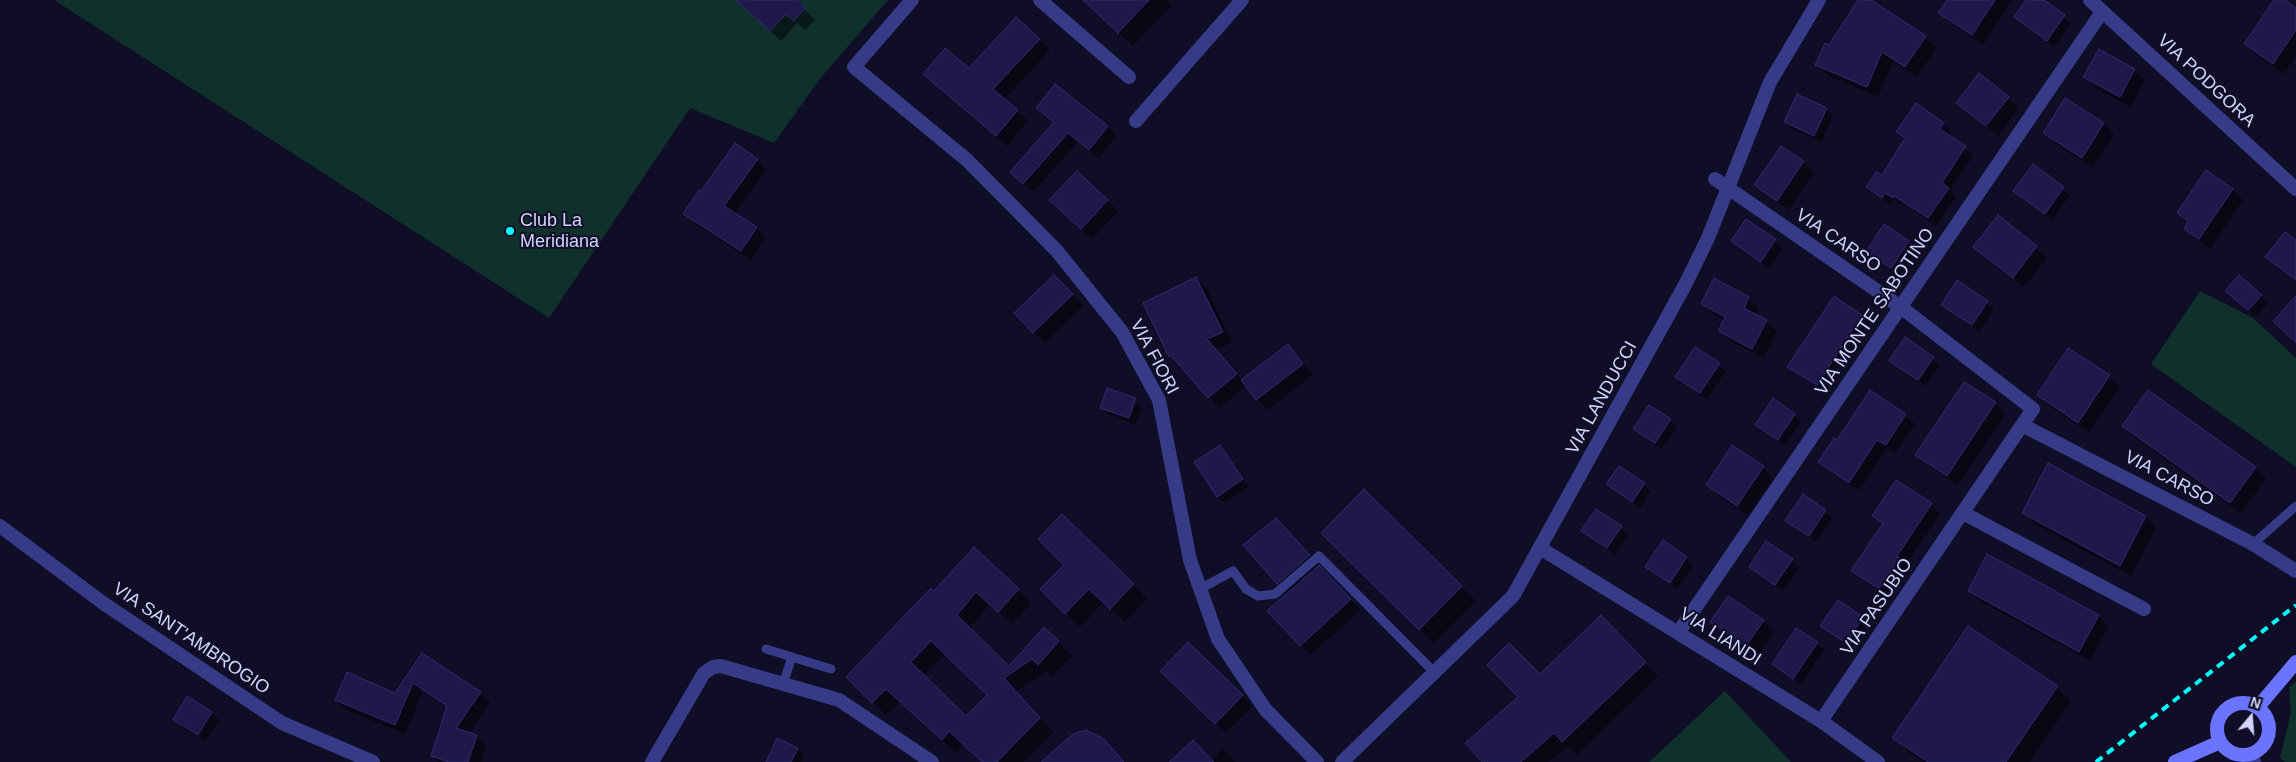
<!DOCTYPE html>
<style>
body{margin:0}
#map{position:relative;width:2296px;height:762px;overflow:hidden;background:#0f0e26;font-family:Helvetica,sans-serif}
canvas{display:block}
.north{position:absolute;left:2226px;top:692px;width:50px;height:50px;-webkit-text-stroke:4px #0f0e26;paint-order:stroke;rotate:18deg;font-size:14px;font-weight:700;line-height:20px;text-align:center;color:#d4d3ff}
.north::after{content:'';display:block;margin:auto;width:18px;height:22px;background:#d4d3ff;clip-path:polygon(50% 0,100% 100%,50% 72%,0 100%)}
</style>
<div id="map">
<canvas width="2296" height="762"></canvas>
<div class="north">N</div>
</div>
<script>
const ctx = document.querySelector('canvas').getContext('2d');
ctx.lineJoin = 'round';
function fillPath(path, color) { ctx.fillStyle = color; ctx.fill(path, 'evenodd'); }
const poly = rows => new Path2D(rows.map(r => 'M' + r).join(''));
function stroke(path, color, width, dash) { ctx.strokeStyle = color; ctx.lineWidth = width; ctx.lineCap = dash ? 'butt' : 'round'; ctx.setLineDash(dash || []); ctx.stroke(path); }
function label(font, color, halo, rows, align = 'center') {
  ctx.font = font + ' Helvetica,sans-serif'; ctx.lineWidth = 4; ctx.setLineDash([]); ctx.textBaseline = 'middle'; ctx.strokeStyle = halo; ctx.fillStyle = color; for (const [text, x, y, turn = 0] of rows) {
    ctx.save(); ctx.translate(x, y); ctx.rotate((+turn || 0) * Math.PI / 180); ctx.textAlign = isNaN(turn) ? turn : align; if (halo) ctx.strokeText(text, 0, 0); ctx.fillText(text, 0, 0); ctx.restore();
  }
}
fillPath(poly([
 [54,0,888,0,819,80,774,143,690,108,549,318],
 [2200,291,2253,318,2296,358,2296,467,2151,364],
 [2296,682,2296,762,2285,762,2280,758,2291,712,2289,687],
 [1725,691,1791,762,1649,762]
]), '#10302c');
fillPath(poly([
 [736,0,799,0,802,3,800,5,815,20,805,30,797,23,781,41],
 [1084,0,1167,0,1172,5,1133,46],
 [1860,0,1869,0,1925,37,1936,48,1917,77,1893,62,1878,97,1827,75,1817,64],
 [1948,0,2012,0,1983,45,1951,23,1940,13],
 [2028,0,2042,0,2071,23,2054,47,2016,17],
 [2275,0,2282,0,2296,9,2296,56,2284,74,2256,55,2245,44],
 [1039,39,1050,50,1004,100,1028,121,1007,146,925,74,969,70],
 [2099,51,2135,70,2145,81,2131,107,2095,88,2085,77],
 [1979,75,2019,108,1998,136,1958,103],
 [1038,108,1107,126,1116,136,1099,158,1078,142,1033,192,1021,181,1055,124],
 [1826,109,1833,116,1821,142,1792,129,1785,122],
 [1943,124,1951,132,1948,136,1973,156,1950,190,1956,197,1936,226,1903,203,1902,205,1894,200,1891,205,1867,187,1882,177,1906,140,1898,132],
 [2104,124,2114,134,2093,168,2055,143,2044,133],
 [757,160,766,170,734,214,756,228,766,237,751,260,694,223,685,214,701,193],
 [1803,162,1814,173,1788,210,1756,185],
 [2033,166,2070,195,2052,220,2015,191],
 [2206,172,2233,190,2243,200,2210,249,2185,228,2188,224,2178,213],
 [1107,200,1118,211,1092,239,1061,211],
 [1998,217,2047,258,2024,287,1975,247],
 [1746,221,1783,247,1769,268,1732,241],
 [1908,242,1915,249,1898,274,1867,252],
 [2296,242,2296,281,2267,257],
 [1053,276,1083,306,1045,343,1016,313],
 [1196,278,1207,289,1232,342,1216,350,1243,381,1288,346,1313,375,1267,410,1246,385,1220,408,1170,357,1144,303],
 [1957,282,1994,309,1979,332,1942,304],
 [2261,296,2268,303,2256,317,2234,298],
 [1748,298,1759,308,1756,315,1766,321,1777,332,1763,358,1730,341,1719,330,1725,320,1713,314,1702,303],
 [1861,316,1868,323,1824,391,1789,366],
 [1696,349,1726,371,1707,399,1677,377],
 [1933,358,1940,365,1926,386,1891,361],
 [2109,376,2120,387,2089,432,2049,406,2038,395],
 [1870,392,1905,415,1915,424,1895,453,1887,448,1859,491,1829,471,1820,462,1837,442],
 [1135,400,1142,407,1136,424,1108,414,1101,407],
 [1995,403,2006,414,1958,485,1928,465,1917,455],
 [1794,415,1801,422,1785,446,1756,425],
 [1670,420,1677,427,1662,449,1635,428],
 [2123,426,2255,468,2266,478,2241,513,2134,437],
 [1220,447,1249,487,1224,503,1217,496],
 [2048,465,2146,517,2156,528,2131,576,2034,524,2023,513],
 [1763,467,1773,478,1748,515,1718,496,1708,485],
 [1897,482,1931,504,1940,514,1905,566,1908,568,1889,597,1862,580,1853,571,1884,525,1874,516],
 [1608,484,1644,484,1651,491,1640,508],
 [1364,491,1476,601,1434,643,1323,533],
 [1803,496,1833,518,1816,542,1786,520],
 [1596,511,1628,534,1615,555,1583,531],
 [1062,516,1147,599,1125,622,1104,602,1080,627,1042,589,1066,565],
 [1286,530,1360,610,1311,655,1301,645,1288,594,1278,583],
 [1663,542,1694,565,1677,589,1647,567],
 [1792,560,1799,567,1783,591,1751,567],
 [1018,590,1031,603,1012,624,990,604,969,629,1009,668,1044,629,1072,656,1052,677,1046,672,1016,691,1053,732,1023,762,983,762,963,743,956,753,900,701,886,715,847,677,934,593],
 [945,654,988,695,967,718,924,676],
 [1969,591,2098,616,2109,626,2090,661,1980,601],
 [1601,617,1658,676,1577,755,1568,746,1549,762,1483,762,1520,697],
 [1862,618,1869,625,1853,649,1822,626],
 [1763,621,1774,631,1758,656,1723,633,1712,622],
 [1817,643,1824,650,1801,685,1774,664],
 [423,654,480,693,490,702,469,734,476,736,486,746,481,762,438,762,432,756,448,708,423,691,405,734,346,710,336,700,396,695],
 [1173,682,1242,696,1253,706,1226,733],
 [2057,687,2071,701,2030,762,1923,762,1908,752,1894,737],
 [187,698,212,713,219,720,206,741,181,727,174,720],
 [797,749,804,756,801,762,768,762],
 [1223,749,1236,762,1171,762,1211,761]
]), '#0007');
const building = poly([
 [736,0,798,0,805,8,794,21,786,14,770,31,736,0],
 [1083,0,1149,0,1118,33,1083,0],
 [1858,0,1871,0,1926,36,1905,67,1882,52,1867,87,1815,65,1825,43,1829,45,1858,0],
 [1947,0,1995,0,1972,35,1938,13,1947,0],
 [2026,0,2044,0,2065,15,2047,41,2014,17,2026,0],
 [2274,0,2285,0,2296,8,2296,30,2273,64,2244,44,2274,0],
 [1016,17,1040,39,993,89,1018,110,996,136,923,74,945,48,969,68,1016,17],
 [2099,49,2135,69,2120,97,2083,77,2099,49],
 [1979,73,2009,97,1986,126,1956,103,1979,73],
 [1055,84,1108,126,1089,150,1068,133,1023,184,1010,172,1054,122,1036,108,1055,84],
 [1797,94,1827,108,1814,136,1784,122,1797,94],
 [2065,98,2104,123,2082,158,2043,133,2065,98],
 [1916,103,1944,123,1940,129,1966,146,1942,183,1949,188,1928,218,1894,196,1893,198,1885,193,1882,198,1866,187,1876,172,1882,175,1905,138,1896,132,1916,103],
 [735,143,758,159,724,206,757,227,741,251,683,214,699,190,701,191,735,143],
 [1781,146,1804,161,1777,201,1754,185,1781,146],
 [2033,164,2064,187,2045,214,2013,191,2033,164],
 [2206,170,2233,189,2199,239,2184,229,2188,221,2177,213,2206,170],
 [1077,171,1108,200,1081,229,1049,200,1077,171],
 [1998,215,2037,246,2013,278,1973,247,1998,215],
 [1746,219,1776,239,1761,262,1731,241,1746,219],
 [1884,224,1909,241,1891,268,1866,252,1884,224],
 [2285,232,2296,240,2296,280,2265,257,2285,232],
 [1054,275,1073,294,1033,333,1014,313,1054,275],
 [2239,275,2262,295,2248,310,2225,291,2239,275],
 [1196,277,1223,332,1207,339,1237,374,1208,398,1171,356,1169,357,1143,303,1196,277],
 [1714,278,1749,297,1744,308,1767,320,1752,349,1718,331,1725,317,1701,304,1714,278],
 [1957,280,1988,301,1972,325,1941,305,1957,280],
 [1834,296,1862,315,1817,385,1787,367,1834,296],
 [2296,296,2296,343,2273,321,2296,296],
 [1905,337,1934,357,1918,380,1889,361,1905,337],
 [1288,344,1303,364,1256,400,1241,380,1288,344],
 [1695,347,1720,363,1700,393,1675,377,1695,347],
 [2068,348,2110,375,2078,423,2037,395,2068,348],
 [1964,382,1996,402,1947,476,1915,455,1964,382],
 [1107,388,1136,398,1129,418,1100,408,1107,388],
 [1870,390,1906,414,1886,445,1877,440,1849,483,1818,462,1834,438,1837,440,1870,390],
 [2148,390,2256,467,2230,503,2122,426,2148,390],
 [1773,398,1795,414,1778,440,1755,425,1773,398],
 [1649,405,1671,419,1655,443,1633,429,1649,405],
 [1220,445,1243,479,1217,497,1194,462,1220,445],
 [1732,445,1764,466,1737,506,1706,485,1732,445],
 [2048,463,2146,516,2120,566,2022,513,2048,463],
 [1619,466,1645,483,1632,502,1606,484,1619,466],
 [1896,480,1932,503,1897,556,1899,558,1879,589,1851,571,1883,523,1872,516,1896,480],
 [1364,489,1462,586,1419,630,1321,533,1364,489],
 [1803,494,1826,510,1809,536,1785,521,1803,494],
 [1596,509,1622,526,1607,548,1581,531,1596,509],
 [1062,514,1134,584,1110,609,1089,589,1065,614,1040,589,1064,565,1038,539,1062,514],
 [1276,518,1310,555,1277,584,1243,545,1276,518],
 [1663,540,1687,557,1670,583,1645,567,1663,540],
 [1766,541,1793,559,1775,585,1749,567,1766,541],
 [974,547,1019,589,998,612,976,592,957,615,1009,666,1044,627,1059,641,1038,665,1032,659,1004,678,1040,718,997,762,982,762,949,731,942,740,886,689,872,703,846,677,931,588,934,591,974,547],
 [931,641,987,695,966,716,911,662,931,641],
 [1987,554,2099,615,2079,652,1968,591,1987,554],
 [1319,565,1351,599,1300,646,1267,611,1319,565],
 [1728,596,1764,620,1746,646,1710,622,1728,596],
 [1838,600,1863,617,1846,643,1820,626,1838,600],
 [1601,615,1646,662,1562,742,1554,733,1521,762,1482,762,1465,743,1518,697,1487,665,1509,643,1540,674,1601,615],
 [1968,626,2058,686,2006,762,1928,762,1892,738,1968,626],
 [1796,628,1818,642,1793,679,1772,664,1796,628],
 [1188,642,1243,695,1215,724,1160,671,1188,642],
 [422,653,481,692,456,728,477,735,468,762,449,762,431,756,447,706,413,683,395,725,335,700,347,672,395,693,422,653],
 [187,696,212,712,198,735,173,720,187,696],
 [1086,730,1104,739,1124,762,1041,762,1073,734,1086,730],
 [777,738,798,748,791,762,766,762,777,738],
 [1193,740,1214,762,1169,762,1193,740]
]);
fillPath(building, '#1e1948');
stroke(building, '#312975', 1);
stroke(poly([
 [2253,544,2296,506],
 [1200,589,1233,571,1246,589,1258,596,1275,594,1319,556,1435,673],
 [766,649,831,669],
 [783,684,792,657]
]), '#363b88', 9);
stroke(poly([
 [912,0,854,67,967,160,1057,251,1122,332,1159,400,1190,560,1218,639,1265,709,1317,762],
 [1040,0,1129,77],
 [2090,0,2296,189],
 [1136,121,1242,0],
 [1715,179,1902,308,2033,409,1821,721],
 [2022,425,2253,544,2296,571],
 [1963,513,2144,609],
 [1540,548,1821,721,1878,762],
 [1678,633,2102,12],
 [2250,755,2254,762],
 [652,762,704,673,713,667,721,666,839,700,932,762]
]), '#363b88', 14);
stroke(poly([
 [0,526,103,603,282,723,373,762],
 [1342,762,1513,596,1685,285,1708,238,1770,82,1819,0]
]), '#363b88', 14);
stroke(poly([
 '2217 729a26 26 0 1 1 52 0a26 26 0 1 1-52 0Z',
 [2258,707,2296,662],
 [2175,762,2220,742]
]), '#6a74ff', 14);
stroke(poly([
 [2096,762,2296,605]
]), '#00fcfe', 4, [8, 6]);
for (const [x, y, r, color] of [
 [510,231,5,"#00fcfe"]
]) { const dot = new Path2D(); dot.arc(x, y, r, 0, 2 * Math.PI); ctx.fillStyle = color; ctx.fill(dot); stroke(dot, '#0f0e26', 2); }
label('18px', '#d4d3ff', '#0f0e26', [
 ["VIA PODGORA",2206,81,43],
 ["VIA CARSO",1838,241,34],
 ["VIA MONTE SABOTINO",1875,312,-56],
 ["VIA FIORI",1154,357,62],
 ["VIA LANDUCCI",1602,398,-61],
 ["VIA CARSO",2169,479,28],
 ["VIA PASUBIO",1877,607,-56],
 ["VIA LIANDI",1720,637,32],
 ["VIA SANT'AMBROGIO",191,639,34]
]);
label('18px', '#d4d3ff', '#0f0e26', [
 ["Club La",520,221],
 ["Meridiana",520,242]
], 'left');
</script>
